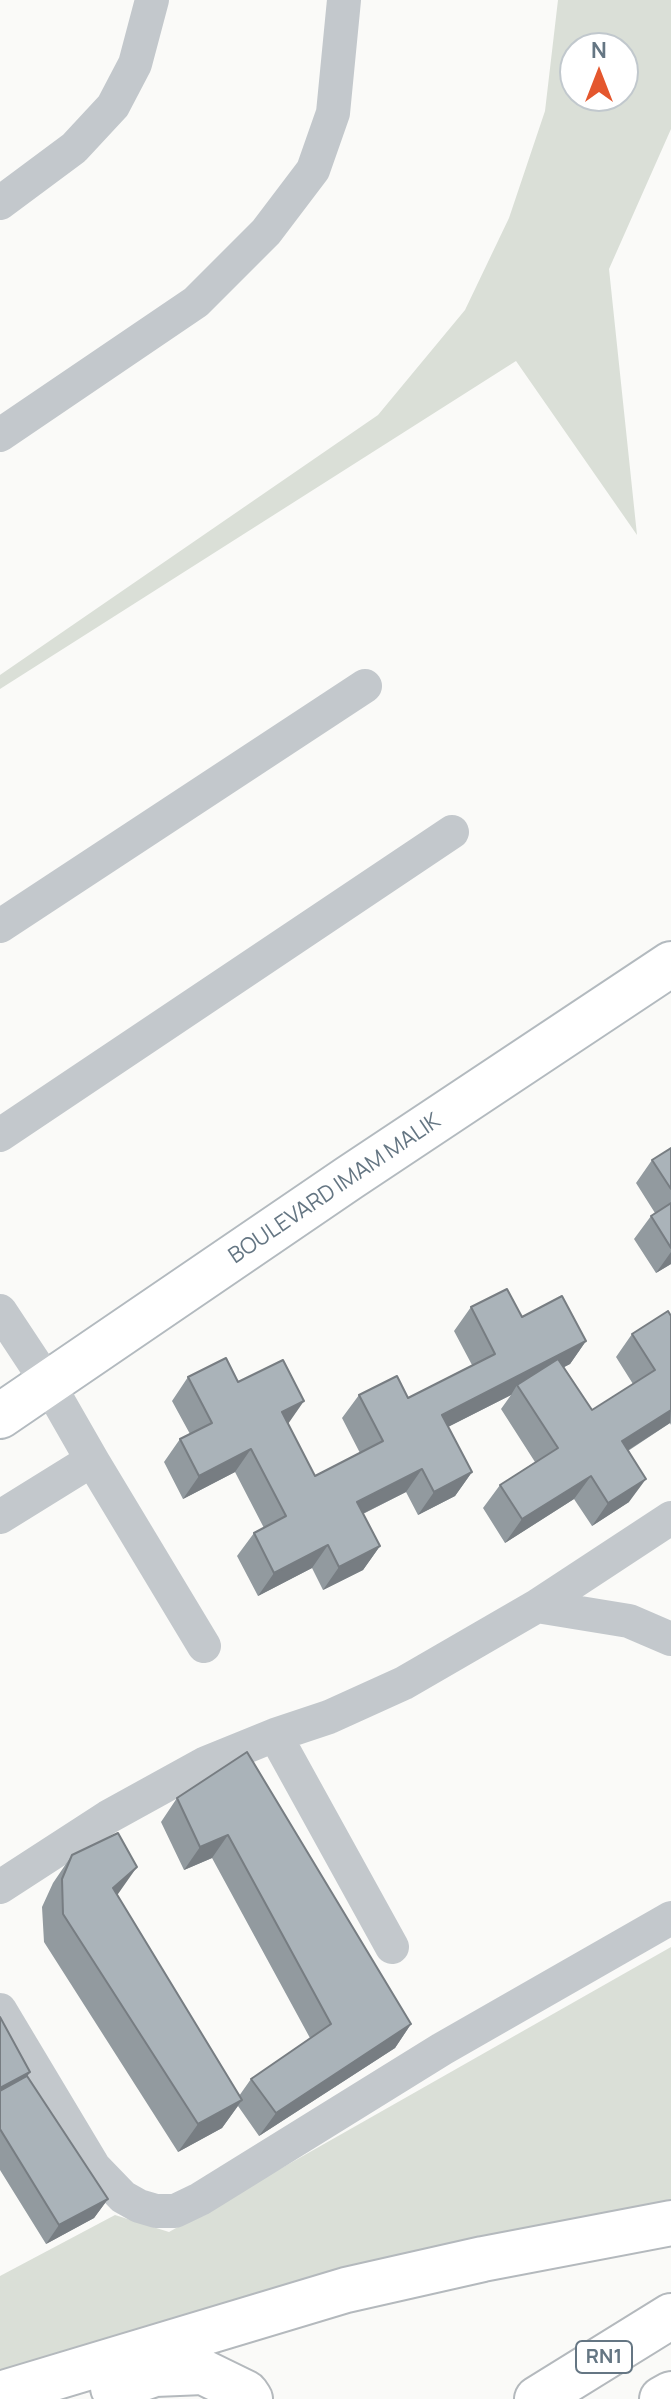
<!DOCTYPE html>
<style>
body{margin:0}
#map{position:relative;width:671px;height:2399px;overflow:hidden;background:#fafaf8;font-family:Manrope,sans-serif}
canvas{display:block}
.north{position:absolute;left:559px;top:32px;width:80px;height:80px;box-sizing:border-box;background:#fff;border:2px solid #c1c8cd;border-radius:50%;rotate:0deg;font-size:22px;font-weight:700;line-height:32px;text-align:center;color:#657683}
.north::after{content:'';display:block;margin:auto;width:28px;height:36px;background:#e4572e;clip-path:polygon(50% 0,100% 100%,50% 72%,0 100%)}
</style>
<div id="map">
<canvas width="671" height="2399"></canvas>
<div class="north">N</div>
</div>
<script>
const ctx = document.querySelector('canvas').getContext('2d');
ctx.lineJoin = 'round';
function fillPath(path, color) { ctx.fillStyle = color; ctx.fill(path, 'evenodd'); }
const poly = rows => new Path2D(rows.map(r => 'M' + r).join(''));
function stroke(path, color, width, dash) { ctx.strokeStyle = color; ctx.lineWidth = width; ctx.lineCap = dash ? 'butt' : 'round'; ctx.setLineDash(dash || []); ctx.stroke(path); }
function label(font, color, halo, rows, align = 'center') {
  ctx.font = font + ' Manrope,sans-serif'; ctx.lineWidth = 8; ctx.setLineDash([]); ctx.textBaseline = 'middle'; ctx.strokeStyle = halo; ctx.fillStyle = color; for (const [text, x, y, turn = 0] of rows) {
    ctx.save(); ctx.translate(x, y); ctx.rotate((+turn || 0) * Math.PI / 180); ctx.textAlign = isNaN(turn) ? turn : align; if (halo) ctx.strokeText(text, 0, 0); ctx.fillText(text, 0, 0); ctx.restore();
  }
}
fillPath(poly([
 [558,0,671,0,671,129,609,269,637,535,516,361,0,689,0,675,378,415,465,310,509,218,545,111],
 [623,48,623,96,575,96,575,48],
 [671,1947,671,2202,0,2399,0,2276,115,2215,169,2232]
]), '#dadfd7');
const secondary = poly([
 [0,1416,349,1178,671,964]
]);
const highway = poly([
 [113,2388,155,2374,203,2372,246,2393,250,2399],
 [0,2394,346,2290,483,2259,671,2223],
 [537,2399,671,2316],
 [662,2399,671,2394]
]);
stroke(secondary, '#b3babf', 48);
stroke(highway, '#b4b9bd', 48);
stroke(poly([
 [0,203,74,148,113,106,135,64,152,0],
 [0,435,196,302,266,232,313,170,333,113,344,0],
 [0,926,365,686],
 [0,1135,452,832],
 [0,1311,49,1385,92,1460,0,1517],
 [92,1460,204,1646],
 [537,1606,629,1621,671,1639],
 [275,1735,392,1947],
 [0,1887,108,1817,206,1763,275,1735,329,1717,404,1683,537,1606,671,1518],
 [0,2010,94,2167,123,2197,139,2206,156,2211,175,2211,200,2199,442,2049,671,1918]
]), '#c3c8cc', 34);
stroke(secondary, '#fff', 44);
stroke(highway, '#fff', 44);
fillPath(poly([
 [671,1148,671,1264,656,1273,634,1239,651,1216,655,1213,636,1183,652,1160],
 [471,1307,522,1317,586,1341,570,1364,564,1367,592,1410,633,1384,616,1357,632,1334,671,1316,671,1425,670,1423,628,1451,629,1502,592,1526,574,1499,505,1543,483,1508,500,1485,535,1462,501,1409,511,1395,448,1427,472,1472,455,1496,418,1515,406,1492,363,1514,380,1546,363,1570,323,1590,312,1568,258,1596,237,1556,254,1533,264,1528,235,1472,183,1499,164,1462,180,1439,190,1434,172,1401,188,1377,238,1382,288,1424,315,1476,360,1453,342,1418,359,1395,408,1398,472,1365,454,1331],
 [247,1752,411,2024,395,2048,259,2136,238,2106,222,2128,178,2152,44,1942,42,1907,53,1883,72,1855,117,1895,239,2096,251,2079,310,2038,212,1858,184,1870,161,1822,177,1798],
 [0,2017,30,2072,27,2076,108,2199,94,2218,46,2244,0,2170]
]), '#929a9f');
fillPath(poly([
 [671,1252,671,1264,656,1273],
 [586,1341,570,1364,520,1390,517,1385,511,1395,426,1438,442,1415],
 [304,1401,288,1424,282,1412],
 [671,1410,670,1423,605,1465,622,1441],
 [251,1449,235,1472,183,1499,199,1476],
 [422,1469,406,1492,340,1525,357,1502],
 [472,1472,455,1496,418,1515,434,1492],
 [591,1476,574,1499,505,1543,522,1519],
 [646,1479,629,1502,592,1526,608,1503],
 [328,1545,312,1568,258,1596,274,1573],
 [380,1546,363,1570,323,1590,339,1567],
 [228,1835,212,1858,184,1870,200,1847],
 [137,1867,118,1894,93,1916,113,1888],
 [411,2024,395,2048,259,2136,276,2113],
 [30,2072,14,2096,0,2103,0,2088],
 [242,2100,222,2128,178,2152,198,2124],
 [108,2199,94,2218,46,2244,59,2225]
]), '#777d82');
const building = poly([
 [671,1148,671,1189,652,1160,671,1148],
 [671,1203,671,1248,651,1216,671,1203],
 [507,1289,522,1317,562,1296,586,1341,442,1415,472,1472,434,1492,422,1469,357,1502,380,1546,339,1567,328,1545,274,1573,254,1533,286,1516,251,1449,199,1476,180,1439,212,1423,188,1377,226,1358,238,1382,283,1360,304,1401,282,1412,315,1476,383,1441,359,1395,397,1376,408,1398,495,1354,471,1307,507,1289],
 [668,1311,671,1316,671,1410,622,1441,646,1479,608,1503,591,1476,522,1519,500,1485,558,1448,517,1385,558,1359,592,1410,655,1370,632,1334,668,1311],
 [247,1752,411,2024,276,2113,251,2079,331,2024,228,1835,200,1847,177,1798,247,1752],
 [118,1833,137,1867,113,1888,242,2100,198,2124,63,1914,62,1879,72,1855,118,1833],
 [0,2017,30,2072,0,2088,0,2017],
 [27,2076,108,2199,59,2225,0,2129,0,2091,27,2076]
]);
fillPath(building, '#aab3b9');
stroke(building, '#777d82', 2);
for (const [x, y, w] of [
 [604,2357,56]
]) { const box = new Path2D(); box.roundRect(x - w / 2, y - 16, w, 32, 6); ctx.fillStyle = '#fff'; ctx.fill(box); stroke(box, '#657683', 2); }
label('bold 20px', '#657683', null, [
 ["RN1",604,2357]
]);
label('22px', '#657683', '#fff', [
 ["BOULEVARD IMAM MALIK",335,1189,-34]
]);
</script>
